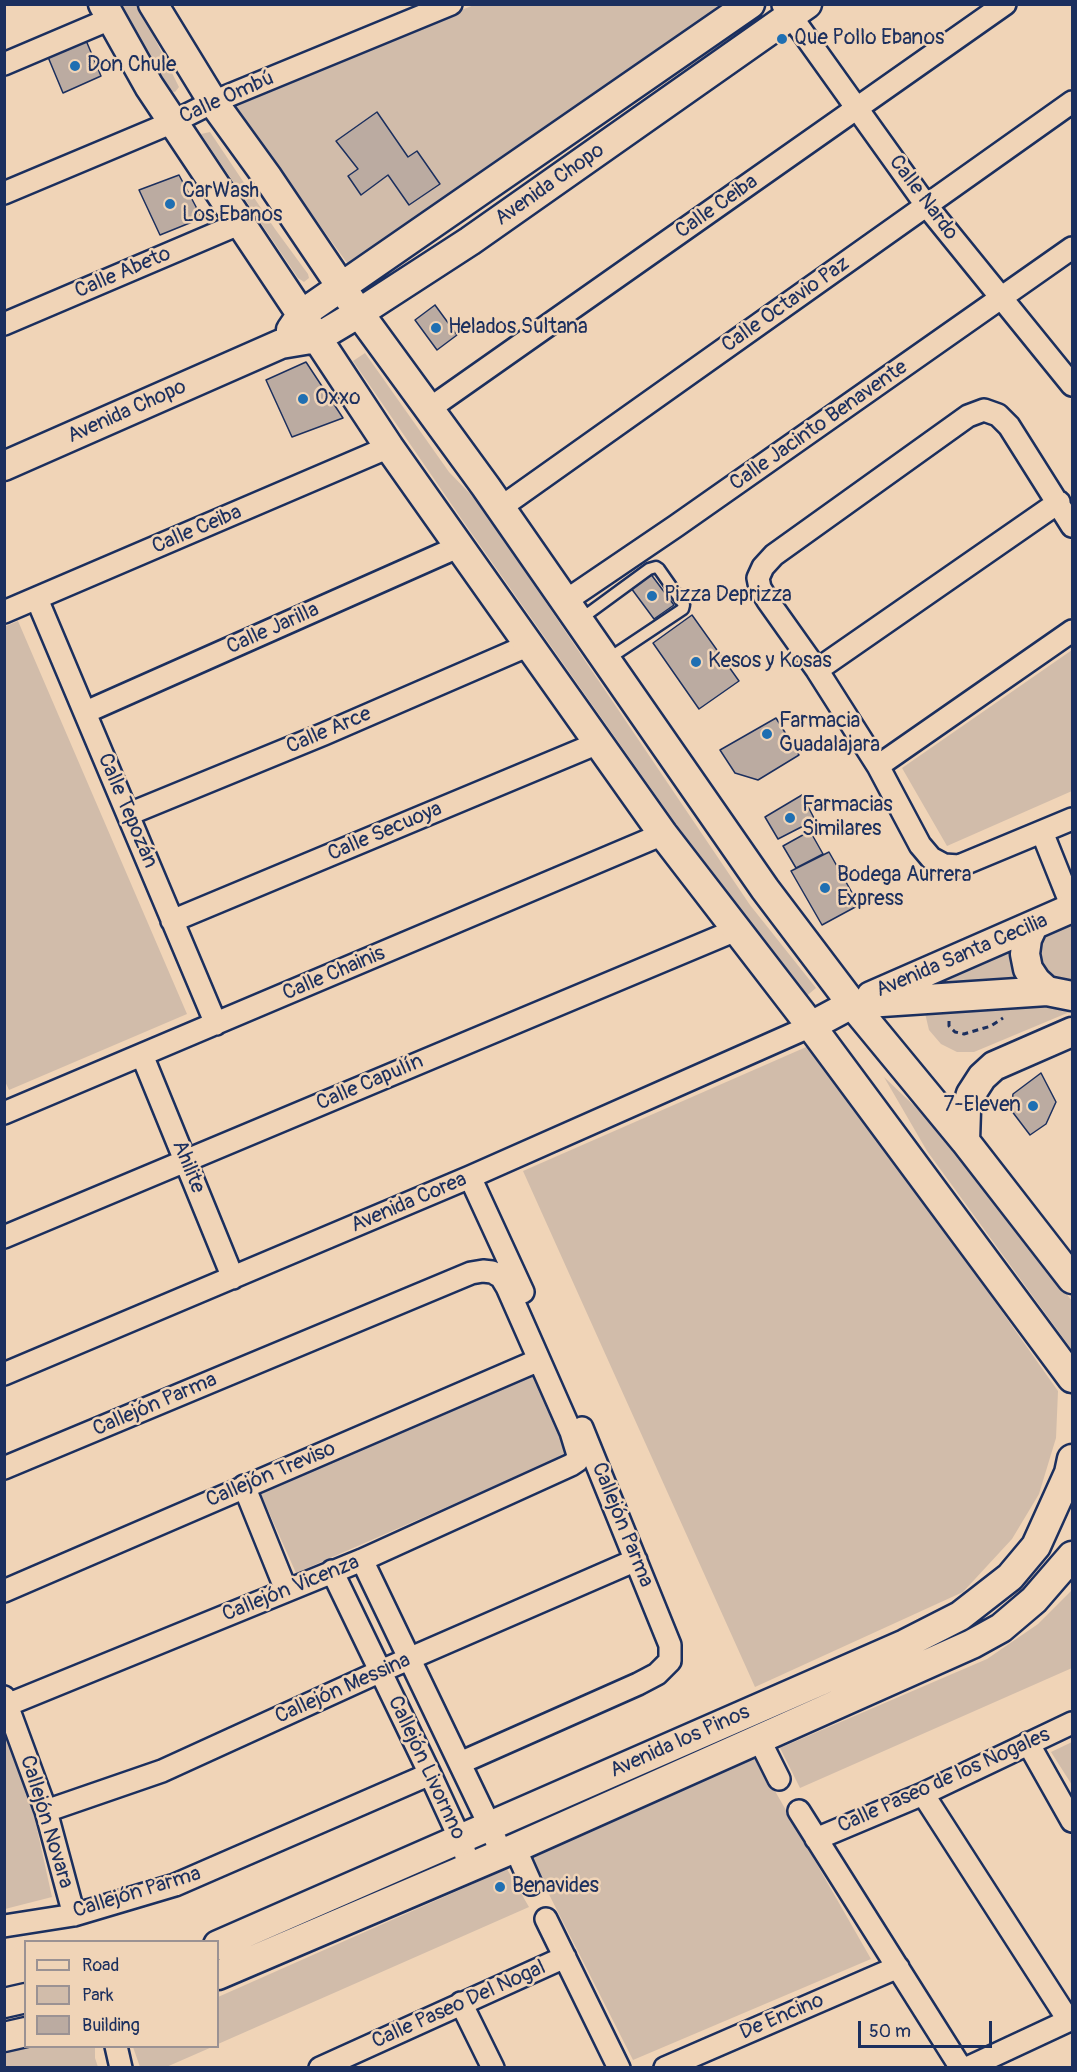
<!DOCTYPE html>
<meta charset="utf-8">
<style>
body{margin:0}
#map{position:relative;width:1077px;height:2072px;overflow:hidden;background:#f0d4b7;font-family:Pangolin,sans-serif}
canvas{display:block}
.frame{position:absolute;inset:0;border:6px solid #1b2f5e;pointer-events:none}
.legend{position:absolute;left:24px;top:1940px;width:195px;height:108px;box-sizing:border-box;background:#f0d4b7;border:2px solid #9b9293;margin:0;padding:8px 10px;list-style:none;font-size:18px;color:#1b2f5e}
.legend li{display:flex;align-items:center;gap:12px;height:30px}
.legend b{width:30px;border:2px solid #9b9293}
.scale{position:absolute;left:858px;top:2021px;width:134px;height:27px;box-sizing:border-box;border:3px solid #1b2f5e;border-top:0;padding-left:8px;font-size:18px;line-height:21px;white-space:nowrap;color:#1b2f5e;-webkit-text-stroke:4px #f0d4b7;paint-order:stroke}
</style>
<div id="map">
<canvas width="1077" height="2072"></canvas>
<div class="frame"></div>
<ul class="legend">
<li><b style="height:8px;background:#f0d4b7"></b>Road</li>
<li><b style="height:16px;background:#d1bcaa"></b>Park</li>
<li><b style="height:16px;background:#bbaba1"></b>Building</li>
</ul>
<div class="scale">50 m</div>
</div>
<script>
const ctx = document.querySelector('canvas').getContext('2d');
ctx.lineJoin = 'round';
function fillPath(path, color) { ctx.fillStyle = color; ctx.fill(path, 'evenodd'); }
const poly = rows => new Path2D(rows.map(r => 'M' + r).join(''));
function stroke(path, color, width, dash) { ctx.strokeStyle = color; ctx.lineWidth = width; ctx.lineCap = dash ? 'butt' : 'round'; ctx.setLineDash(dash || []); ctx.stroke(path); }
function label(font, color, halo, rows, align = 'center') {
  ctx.font = font + ' Pangolin,sans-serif'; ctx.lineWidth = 5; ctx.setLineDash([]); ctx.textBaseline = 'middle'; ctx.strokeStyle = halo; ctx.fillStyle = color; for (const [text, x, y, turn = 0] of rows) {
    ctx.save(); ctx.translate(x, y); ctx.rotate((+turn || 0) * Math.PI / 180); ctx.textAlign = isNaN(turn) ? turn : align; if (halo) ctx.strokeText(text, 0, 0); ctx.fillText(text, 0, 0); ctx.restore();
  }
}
fillPath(poly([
 [119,5,138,5,179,87,175,92,168,91],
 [474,5,725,5,350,267,230,101],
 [750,9,758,19,380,279,375,272],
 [210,132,275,229,308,274,309,278,304,282,298,278,201,134],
 [365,353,449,472,478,502,750,905,816,988,804,998,731,902,465,524,353,361],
 [18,621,187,1014,9,1090,4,1079,4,627],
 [1072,650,1072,791,947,846,902,768],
 [1072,924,1072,1011,974,1052,957,1052,941,1044,929,1030,924,1009,931,991,950,976],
 [813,1044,1058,1391,1056,1438,1039,1494,1012,1539,963,1592,755,1687,523,1171],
 [884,1077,948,1138,1072,1301,1072,1350,927,1151],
 [532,1372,568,1454,296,1573,259,1490],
 [1072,1590,1072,1668,800,1788,780,1748,987,1659,1038,1624],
 [4,1733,31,1802,52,1897,5,1909],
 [1072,1742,1072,1785,1051,1752],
 [755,1756,871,1959,633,2060,529,1855],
 [507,1869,529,1907,218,2044,218,1997],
 [4,2044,26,2046,95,2047,95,2058,98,2067,5,2067],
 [133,2047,133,2046,212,2047,164,2068,140,2067]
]), '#d1bcaa');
const building = poly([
 [85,38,101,76,63,93,48,57,85,38],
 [377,112,408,157,417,151,440,184,409,205,388,175,361,195,348,176,358,169,336,141,377,112],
 [179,175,202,218,160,235,139,190,179,175],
 [435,305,457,335,437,350,415,320,435,305],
 [306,362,343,418,292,437,266,380,306,362],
 [650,573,674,605,654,619,631,588,650,573],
 [692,615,739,681,699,709,653,643,692,615],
 [776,718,799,755,758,780,735,773,720,750,776,718],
 [802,795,815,820,778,839,765,817,802,795],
 [810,831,823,854,796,868,783,846,810,831],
 [829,852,859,905,822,925,791,871,829,852],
 [1041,1073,1056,1102,1046,1124,1030,1135,1011,1110,1013,1094,1041,1073]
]);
fillPath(building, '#bbaba1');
stroke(building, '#1b2f5e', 1.5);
const lane = poly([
 [578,621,649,569,656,567,659,569,680,599,684,605,683,609,608,659]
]);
const street = poly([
 [783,5,926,205,1072,385],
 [4,64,110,19],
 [4,193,173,122,213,102,451,4],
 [4,324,241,223],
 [429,409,1005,4],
 [500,508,1072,102],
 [1072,526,1009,426,998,415,984,410,968,416,774,555,763,567,758,578,760,588,768,601,817,670,878,766,920,845,931,858,944,865,959,866,1072,819],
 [37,599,216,1024],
 [564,602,676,526,1072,248],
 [4,612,389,447],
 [817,670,1059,502],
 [86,712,460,546],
 [878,766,1072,631],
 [129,814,324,734,529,645],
 [1042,832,1072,907],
 [172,921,598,743],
 [142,1055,233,1278],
 [4,1113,663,834],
 [470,1177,523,1292],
 [4,1237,736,930],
 [4,1374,470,1177,811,1026],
 [4,1468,471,1273,483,1271,492,1272,501,1277,507,1287,571,1432,578,1455,577,1461,571,1465,362,1560,7,1705],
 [244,1486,286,1590],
 [362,1560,485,1816,502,1854],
 [332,1571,430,1774,460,1839,470,1867],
 [4,1591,539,1360],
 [4,1697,46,1811,74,1915],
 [759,1739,779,1779],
 [1028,1743,1072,1821],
 [460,1763,638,1684,657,1674,670,1661,670,1645,582,1428],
 [923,1794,1069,2021],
 [46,1811,162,1771,381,1671,636,1560],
 [799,1811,961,2068],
 [816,1839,923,1794,1072,1723],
 [515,1848,531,1884],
 [546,1919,619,2068],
 [4,1926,74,1915,175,1885,430,1774],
 [461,2003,493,2068],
 [116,2046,121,2068],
 [320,2068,565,1957],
 [665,2068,898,1967],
 [967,2068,1072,2019]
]);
const secondary = poly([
 [103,4,149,86,317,338,389,447,529,645,663,834,811,1026,1072,1378],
 [153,4,213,102,268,178,359,313,486,487,765,889,852,1004,965,1141,1072,1279],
 [291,330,302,314,750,4],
 [4,466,281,344,317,338,359,313,470,241,807,4],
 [1033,926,1027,939,1025,954,1028,969,1036,981,1047,991],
 [871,996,1072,908],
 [811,1026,852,1004,1047,991,1072,996],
 [965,1141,966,1110,971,1094,982,1077,994,1066,1072,1032],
 [218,1945,905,1644,960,1616,1010,1577,1036,1546,1069,1473,1072,1459],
 [218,1975,515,1848,972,1644,1001,1628,1034,1600,1072,1556],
 [4,2003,26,1998],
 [4,2037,26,2032]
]);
stroke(lane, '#1b2f5e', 15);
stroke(street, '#1b2f5e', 26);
stroke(secondary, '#1b2f5e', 33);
stroke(poly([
 [949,1021,949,1026,955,1032,964,1034,991,1026,1003,1018]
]), '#1b2f5e', 3, [6, 4.5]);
stroke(lane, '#f0d4b7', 10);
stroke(street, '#f0d4b7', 21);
stroke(secondary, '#f0d4b7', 28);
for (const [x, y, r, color] of [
 [782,39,6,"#1f6fb2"],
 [75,66,6,"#1f6fb2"],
 [170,204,6,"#1f6fb2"],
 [436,328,6,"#1f6fb2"],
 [303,399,6,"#1f6fb2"],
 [652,596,6,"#1f6fb2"],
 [696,662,6,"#1f6fb2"],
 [767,734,6,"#1f6fb2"],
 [790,818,6,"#1f6fb2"],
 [825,888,6,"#1f6fb2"],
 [1033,1106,6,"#1f6fb2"],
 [500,1887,6,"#1f6fb2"]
]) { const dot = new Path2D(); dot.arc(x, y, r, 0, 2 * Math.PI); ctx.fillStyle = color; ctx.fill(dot); stroke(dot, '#f0d4b7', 2); }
label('21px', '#1b2f5e', '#f0d4b7', [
 ["Que Pollo Ebanos",794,39],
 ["Don Chule",87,66],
 ["CarWash",182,192],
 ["Los Ebanos",182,216],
 ["Helados Sultana",448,328],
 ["Oxxo",315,399],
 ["Pizza Deprizza",664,596],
 ["Kesos y Kosas",708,662],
 ["Farmacia",779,722],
 ["Guadalajara",779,746],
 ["Farmacias",802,806],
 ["Similares",802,830],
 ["Bodega Aurrera",837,876],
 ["Express",837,900],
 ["7-Eleven",1021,1106,"right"],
 ["Benavides",512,1887]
], 'left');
label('21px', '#1b2f5e', '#f0d4b7', [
 ["Calle Ombú",227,98,-24],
 ["Avenida Chopo",550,185,-35],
 ["Calle Nardo",923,198,53],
 ["Calle Ceiba",717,207,-35],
 ["Calle Abeto",123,273,-23],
 ["Calle Octavio Paz",786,305,-35],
 ["Avenida Chopo",127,412,-24],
 ["Calle Jacinto Benavente",819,426,-35],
 ["Calle Ceiba",197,530,-23],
 ["Calle Jarilla",273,629,-24],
 ["Calle Arce",329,731,-23],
 ["Calle Tepozán",127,811,67],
 ["Calle Secuoya",385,832,-23],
 ["Avenida Santa Cecilia",962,956,-23],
 ["Calle Chainis",334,974,-23],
 ["Calle Capulín",370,1083,-23],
 ["Ahilite",188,1167,68],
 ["Avenida Corea",409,1203,-23],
 ["Callejón Parma",155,1405,-23],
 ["Callejón Treviso",271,1475,-23],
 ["Callejón Parma",622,1525,68],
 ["Callejón Vicenza",291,1589,-22],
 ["Callejón Messina",343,1689,-24],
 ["Avenida los Pinos",680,1742,-24],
 ["Callejón Livornno",426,1768,65],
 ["Calle Paseo de los Nogales",944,1781,-24],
 ["Callejón Novara",46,1822,73],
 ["Callejón Parma",137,1893,-17],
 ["Calle Paseo Del Nogal",459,2005,-24],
 ["De Encino",782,2017,-23]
]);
</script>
